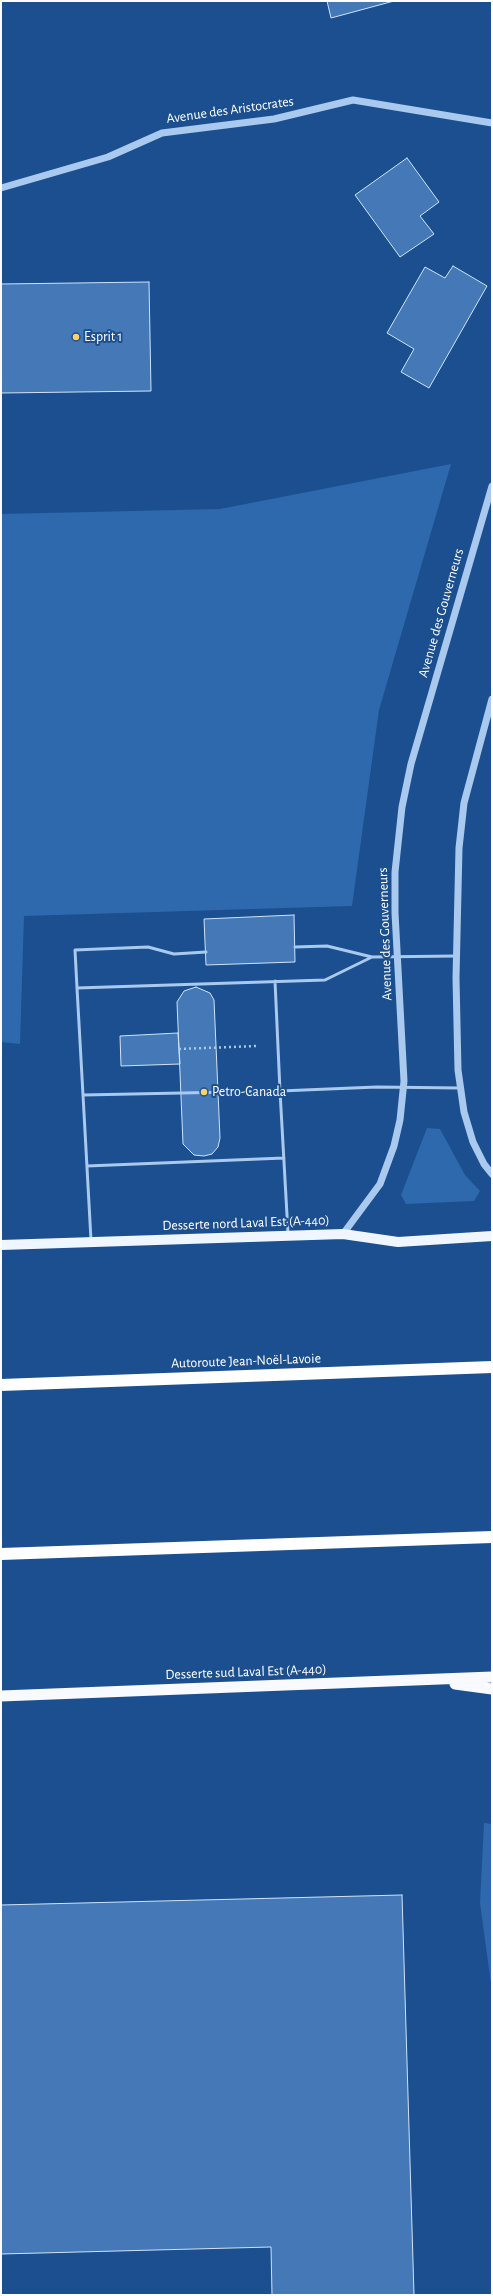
<!DOCTYPE html>
<meta charset="utf-8">
<style>
body{margin:0}
#map{position:relative;width:493px;height:2296px;overflow:hidden;background:#1b4f8f;font-family:"Alegreya Sans",sans-serif}
canvas{display:block}
.frame{position:absolute;inset:0;border:2px solid #fff;pointer-events:none}
</style>
<div id="map">
<canvas width="493" height="2296"></canvas>
<div class="frame"></div>
</div>
<script>
const ctx = document.querySelector('canvas').getContext('2d');
ctx.lineJoin = 'round';
function fillPath(path, color) { ctx.fillStyle = color; ctx.fill(path, 'evenodd'); }
const poly = rows => new Path2D(rows.map(r => 'M' + r).join(''));
function stroke(path, color, width, dash) { ctx.strokeStyle = color; ctx.lineWidth = width; ctx.lineCap = dash ? 'butt' : 'round'; ctx.setLineDash(dash || []); ctx.stroke(path); }
function label(font, color, halo, rows, align = 'center') {
  ctx.font = font + ' "Alegreya Sans",sans-serif'; ctx.lineWidth = 4; ctx.setLineDash([]); ctx.textBaseline = 'middle'; ctx.strokeStyle = halo; ctx.fillStyle = color; for (const [text, x, y, turn = 0] of rows) {
    ctx.save(); ctx.translate(x, y); ctx.rotate((+turn || 0) * Math.PI / 180); ctx.textAlign = isNaN(turn) ? turn : align; if (halo) ctx.strokeText(text, 0, 0); ctx.fillText(text, 0, 0); ctx.restore();
  }
}
fillPath(poly([
 [451,464,379,710,352,906,24,916,20,1044,1,1042,1,514,220,509],
 [427,1128,440,1129,465,1175,480,1191,474,1201,406,1204,401,1195],
 [484,1823,492,1824,492,1991,480,1903]
]), '#2e69ad');
const building = poly([
 [327,1,394,1,331,18,327,1],
 [407,158,439,202,420,216,434,234,400,257,355,195,407,158],
 [453,266,487,286,429,388,401,372,414,349,387,333,425,267,445,278,453,266],
 [149,282,151,391,1,393,1,284,149,282],
 [294,915,295,962,206,965,204,919,294,915],
 [196,987,210,993,214,1000,220,1138,218,1147,212,1154,204,1156,194,1155,183,1144,177,1002,184,991,196,987],
 [178,1033,180,1064,121,1066,120,1036,178,1033],
 [402,1895,414,2295,272,2295,271,2247,1,2254,1,1905,402,1895]
]);
fillPath(building, '#4478b7');
stroke(building, '#cfe3fa', 1);
stroke(poly([
 [179,1049,257,1046]
]), '#a9c9ee', 2.5, [2, 3]);
stroke(poly([
 [295,947,327,946,372,957],
 [77,988,75,950,148,947,174,954,206,952],
 [83,1095,77,988,325,980,372,957,456,956],
 [87,1166,284,1158],
 [288,1233,280,1091,377,1087,459,1088],
 [91,1240,83,1095,280,1091,275,981]
]), '#a9c9ee', 3);
stroke(poly([
 [1,188,108,157,162,133,274,119,353,100,492,123],
 [492,699,464,803,459,848,456,978,458,1070,464,1112,473,1142,484,1164,492,1174],
 [343,1234,380,1184,394,1146,400,1120,404,1081,395,913,395,872,402,807,411,764,492,486]
]), '#a9c9ee', 7);
stroke(poly([
 [1,1245,343,1234,398,1242,492,1236]
]), '#f0f6ff', 10);
stroke(poly([
 [455,1684,492,1689],
 [1,1696,492,1677]
]), '#f8faff', 11);
stroke(poly([
 [1,1385,492,1367],
 [1,1554,492,1537]
]), '#fff', 12);
for (const [x, y, r, color] of [
 [76,337,4,"#ffd166"],
 [204,1092,4,"#ffd166"]
]) { const dot = new Path2D(); dot.arc(x, y, r, 0, 2 * Math.PI); ctx.fillStyle = color; ctx.fill(dot); stroke(dot, '#1b4f8f', 1.5); }
label('14px', '#fff', '#1b4f8f', [
 ["Avenue des Aristocrates",230,110,-8],
 ["Avenue des Gouverneurs",441,613,-74],
 ["Avenue des Gouverneurs",385,934,-92],
 ["Desserte nord Laval Est (A-440)",246,1223,-2],
 ["Autoroute Jean-Noël-Lavoie",246,1361,-2],
 ["Desserte sud Laval Est (A-440)",246,1672,-2]
]);
label('14px', '#fff', '#1b4f8f', [
 ["Esprit 1",84,337],
 ["Petro-Canada",212,1092]
], 'left');
</script>
